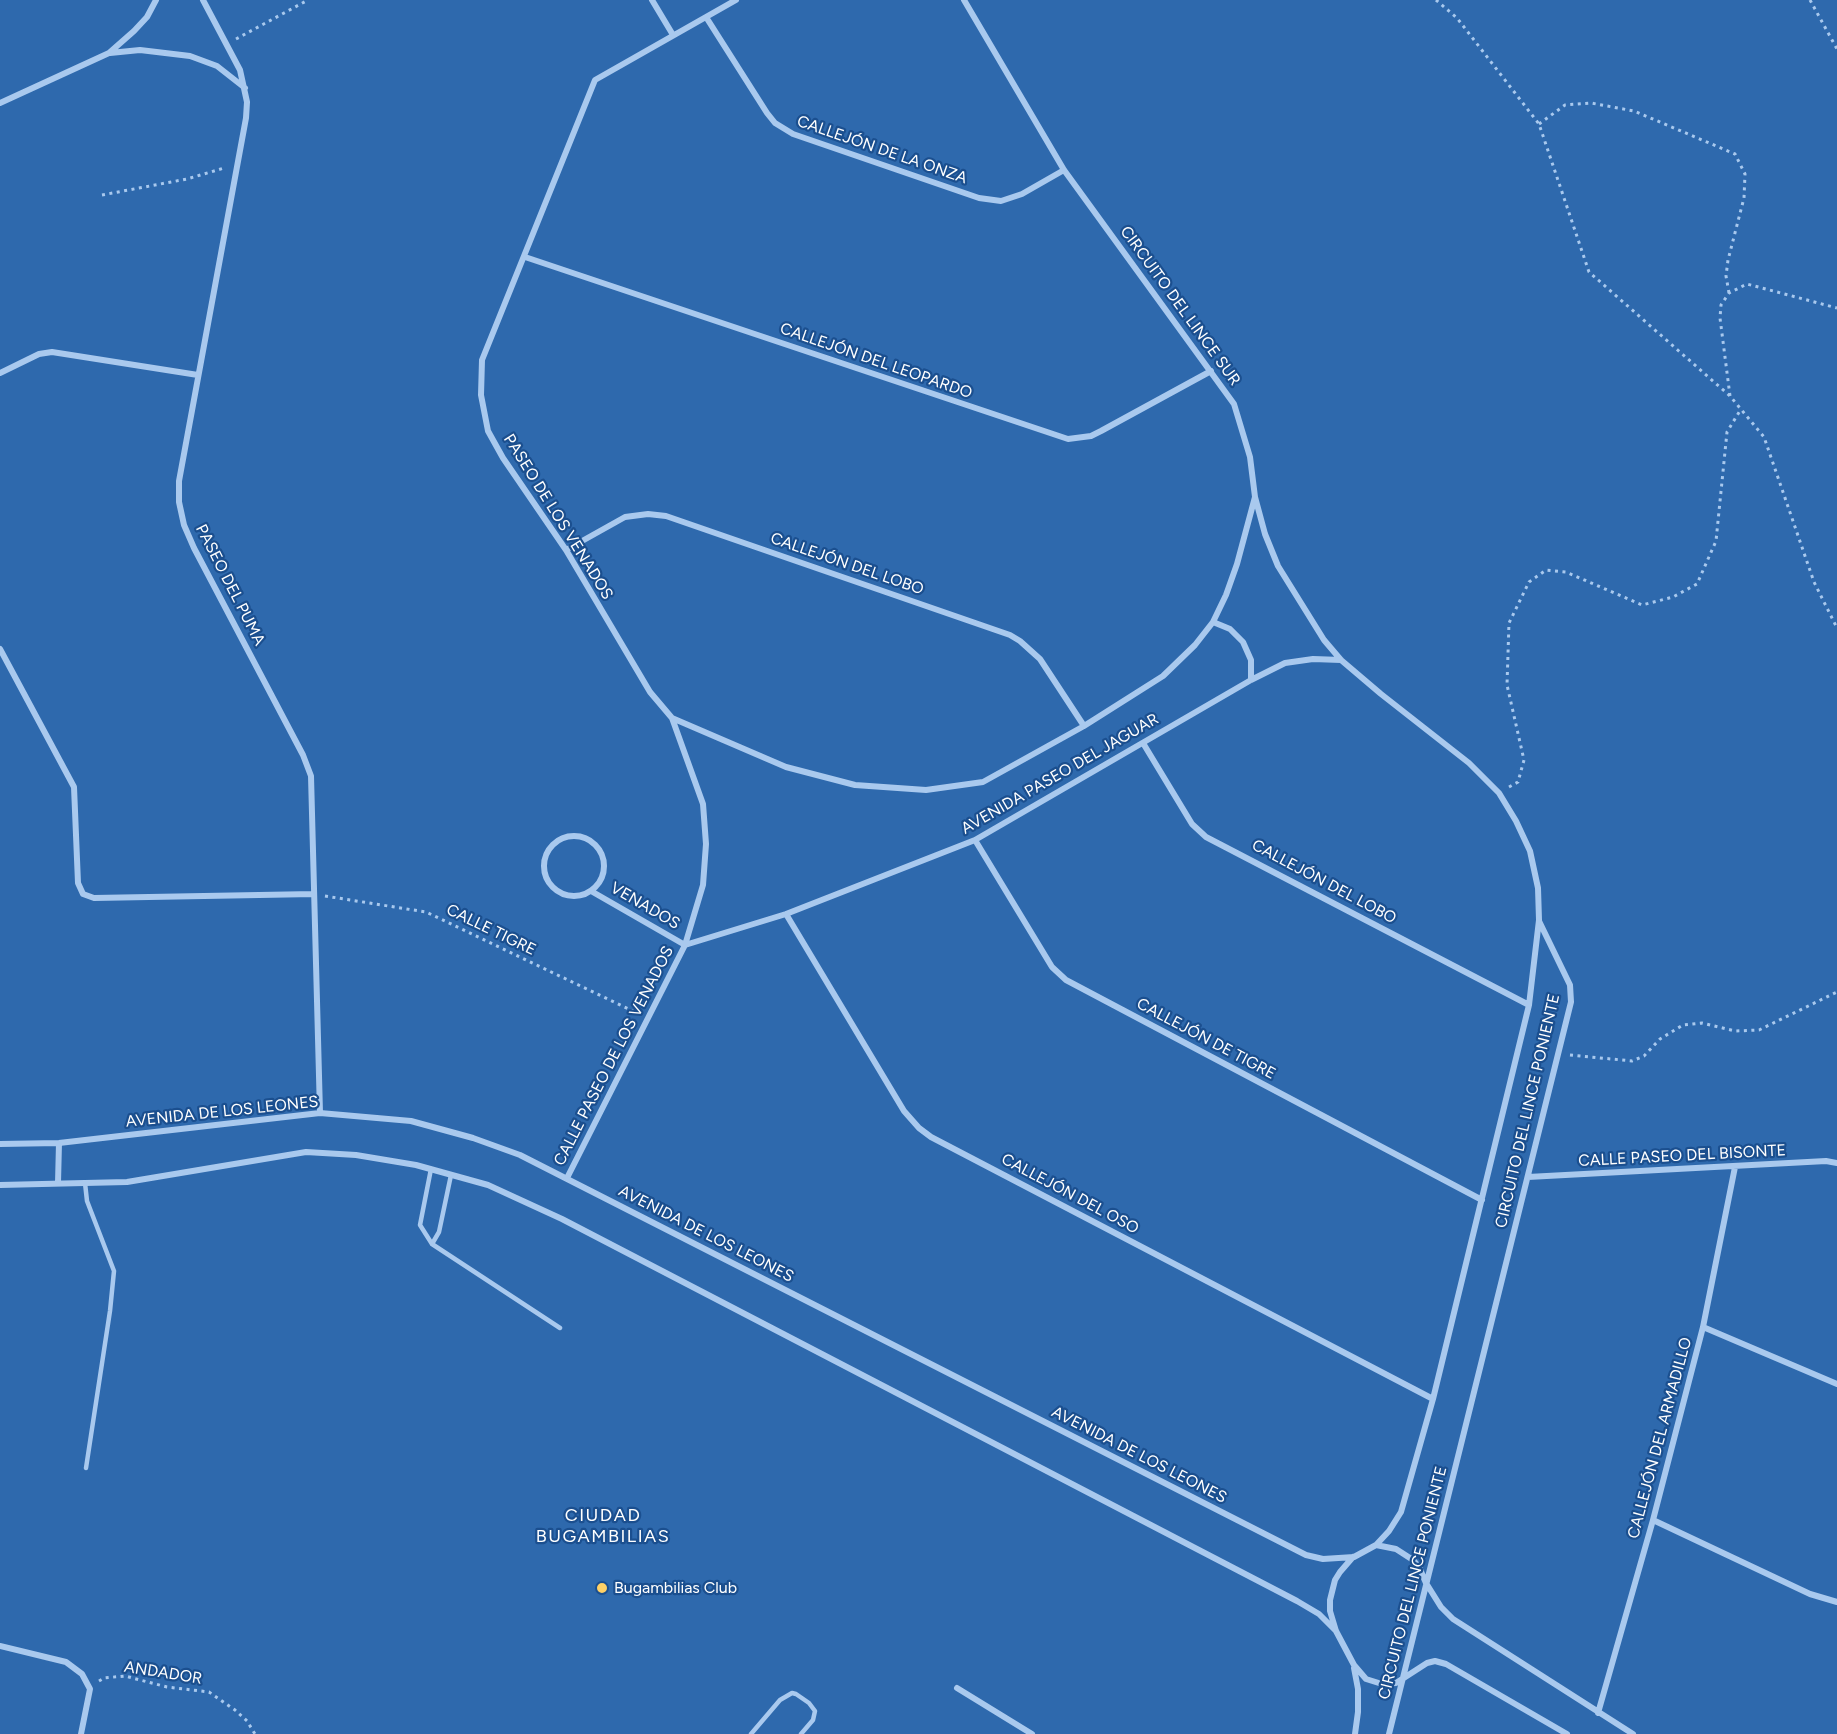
<!DOCTYPE html>
<meta charset="utf-8">
<style>
body{margin:0}
canvas{display:block;background:#1b4f8f}
</style>
<canvas width="1837" height="1734"></canvas>
<script>
const ctx = document.querySelector('canvas').getContext('2d');
ctx.lineJoin = 'round';
function fillPath(path, color) { ctx.fillStyle = color; ctx.fill(path, 'evenodd'); }
const poly = rows => new Path2D(rows.map(r => 'M' + r).join(''));
function stroke(path, color, width, dash) { ctx.strokeStyle = color; ctx.lineWidth = width; ctx.lineCap = dash ? 'butt' : 'round'; ctx.setLineDash(dash || []); ctx.stroke(path); }
function label(font, color, halo, rows, align = 'center') {
  ctx.font = font + ' Figtree,sans-serif'; ctx.lineWidth = 4.5; ctx.setLineDash([]); ctx.textBaseline = 'middle'; ctx.strokeStyle = halo; ctx.fillStyle = color; for (const [text, x, y, turn = 0] of rows) {
    ctx.save(); ctx.translate(x, y); ctx.rotate((+turn || 0) * Math.PI / 180); ctx.textAlign = isNaN(turn) ? turn : align; if (halo) ctx.strokeText(text, 0, 0); ctx.fillText(text, 0, 0); ctx.restore();
  }
}
fillPath(poly([
 [0,0,1837,0,1837,1734,0,1734]
]), '#2e69ad');
stroke(poly([
 [1436,0,1457,18,1539,124,1589,272,1730,396,1764,437,1814,582,1837,628],
 [1810,0,1837,49],
 [236,39,308,0],
 [1539,124,1565,105,1591,103,1634,111,1735,154,1745,174,1744,198,1728,260,1726,276,1729,293],
 [102,195,187,179,224,168],
 [1730,396,1720,318,1721,305,1729,293,1747,284,1837,308],
 [1509,787,1518,782,1524,760,1507,685,1509,623,1529,582,1546,570,1566,572,1642,605,1673,597,1697,584,1716,541,1727,432,1741,409],
 [325,896,426,912,639,1014],
 [1570,1055,1632,1061,1644,1056,1660,1039,1683,1025,1702,1023,1735,1031,1759,1030,1837,992],
 [99,1681,104,1678,125,1676,167,1687,209,1692,235,1710,247,1721,255,1734]
]), '#a9c9ee', 3, [3, 4.5]);
stroke(poly([
 [431,1169,420,1225,432,1244,560,1328],
 [85,1183,87,1201,114,1271,110,1311,86,1468],
 [432,1244,439,1232,451,1175],
 [751,1734,780,1700,792,1693,796,1694,809,1703,815,1711,813,1720,801,1734]
]), '#a9c9ee', 4.5);
stroke(poly([
 [203,0,240,70,247,102,246,118,179,481,179,502,184,525,194,548,303,755,311,776,320,1113],
 [652,0,673,35],
 [706,17,767,113,775,123,793,134,979,198,1001,201,1022,194,1064,170],
 [110,53,140,50,190,56,217,66,245,88],
 [0,103,109,53,134,31,147,17,156,0],
 [525,257,1068,439,1091,436,1101,431,1211,371],
 [0,373,39,354,52,352,198,375],
 [566,550,625,517,648,514,666,516,1010,635,1020,641,1040,659,1084,726],
 [1213,622,1230,629,1243,642,1251,660,1251,680],
 [0,649,74,787,78,883,83,894,94,898,314,894],
 [672,718,786,767,855,785,926,790,983,782,1084,726,1163,676,1195,645,1213,622,1226,595,1237,564,1255,497],
 [1143,743,1192,824,1206,837,1529,1005],
 '544 866a30 30 0 1 1 60 0a30 30 0 1 1-60 0Z',
 [975,840,1052,967,1066,980,1482,1200],
 [591,891,685,945],
 [786,914,904,1111,919,1128,931,1137,1433,1399],
 [685,945,786,914,975,840,1251,680,1285,663,1313,659,1341,660],
 [0,1144,59,1143,320,1113,411,1121,473,1138,520,1155,1306,1555,1323,1559,1354,1557,1376,1545,1389,1531,1401,1512,1433,1399,1529,1005,1539,920,1538,888,1530,851,1516,821,1499,793,1469,763,1381,694,1341,660,1324,640,1278,566,1265,534,1255,497,1250,457,1234,404,1064,170,964,0],
 [1528,1177,1826,1161,1837,1163],
 [567,1178,685,945,703,885,706,844,703,804,672,718,650,692,566,550,503,458,488,431,481,395,482,360,595,80,736,0],
 [58,1183,59,1143],
 [0,1185,127,1182,306,1152,356,1155,416,1165,488,1185,562,1219,1297,1601,1319,1614,1336,1631],
 [1703,1327,1837,1384],
 [1653,1520,1810,1594,1837,1602],
 [1376,1545,1396,1549,1413,1560,1419,1567,1426,1583,1441,1607,1453,1619,1633,1734],
 [1353,1557,1340,1572,1335,1580,1330,1600,1330,1611,1336,1631,1354,1665,1366,1679,1382,1684,1396,1683,1427,1663,1435,1661,1446,1664,1567,1734],
 [0,1646,66,1662,82,1674,90,1689,81,1734],
 [1354,1668,1358,1689,1358,1712,1355,1734],
 [957,1688,1032,1734],
 [1598,1713,1653,1520,1703,1327,1735,1167],
 [1389,1734,1571,1002,1570,985,1539,921]
]), '#a9c9ee', 6);
for (const [x, y, r, color] of [
 [602,1588,6,"#ffd166"]
]) { const dot = new Path2D(); dot.arc(x, y, r, 0, 2 * Math.PI); ctx.fillStyle = color; ctx.fill(dot); stroke(dot, '#1b4f8f', 2); }
label('16px', '#fff', '#1b4f8f', [
 ["CALLEJÓN DE LA ONZA",882,150,19],
 ["CIRCUITO DEL LINCE SUR",1180,306,54],
 ["CALLEJÓN DEL LEOPARDO",876,361,19],
 ["PASEO DE LOS VENADOS",558,517,58],
 ["CALLEJÓN DEL LOBO",847,564,19],
 ["PASEO DEL PUMA",230,585,63],
 ["AVENIDA PASEO DEL JAGUAR",1060,774,-30],
 ["CALLEJÓN DEL LOBO",1324,882,28],
 ["VENADOS",645,906,30],
 ["CALLE TIGRE",491,930,26],
 ["CALLEJÓN DE TIGRE",1206,1039,28],
 ["CALLE PASEO DE LOS VENADOS",614,1056,-63],
 ["CIRCUITO DEL LINCE PONIENTE",1528,1111,-77],
 ["AVENIDA DE LOS LEONES",222,1112,-6],
 ["CALLE PASEO DEL BISONTE",1682,1156,-3],
 ["CALLEJÓN DEL OSO",1070,1194,28],
 ["AVENIDA DE LOS LEONES",706,1234,27],
 ["CALLEJÓN DEL ARMADILLO",1660,1438,-75],
 ["AVENIDA DE LOS LEONES",1139,1455,27],
 ["CIRCUITO DEL LINCE PONIENTE",1413,1583,-76],
 ["ANDADOR",163,1673,9]
]);
label('16px', '#fff', '#1b4f8f', [
 ["Bugambilias Club",614,1588]
], 'left');
ctx.letterSpacing = '1.5px';
label('18px', '#fff', '#1b4f8f', [
 ["CIUDAD",603,1516],
 ["BUGAMBILIAS",603,1537]
]);
ctx.letterSpacing = '0px';
</script>
